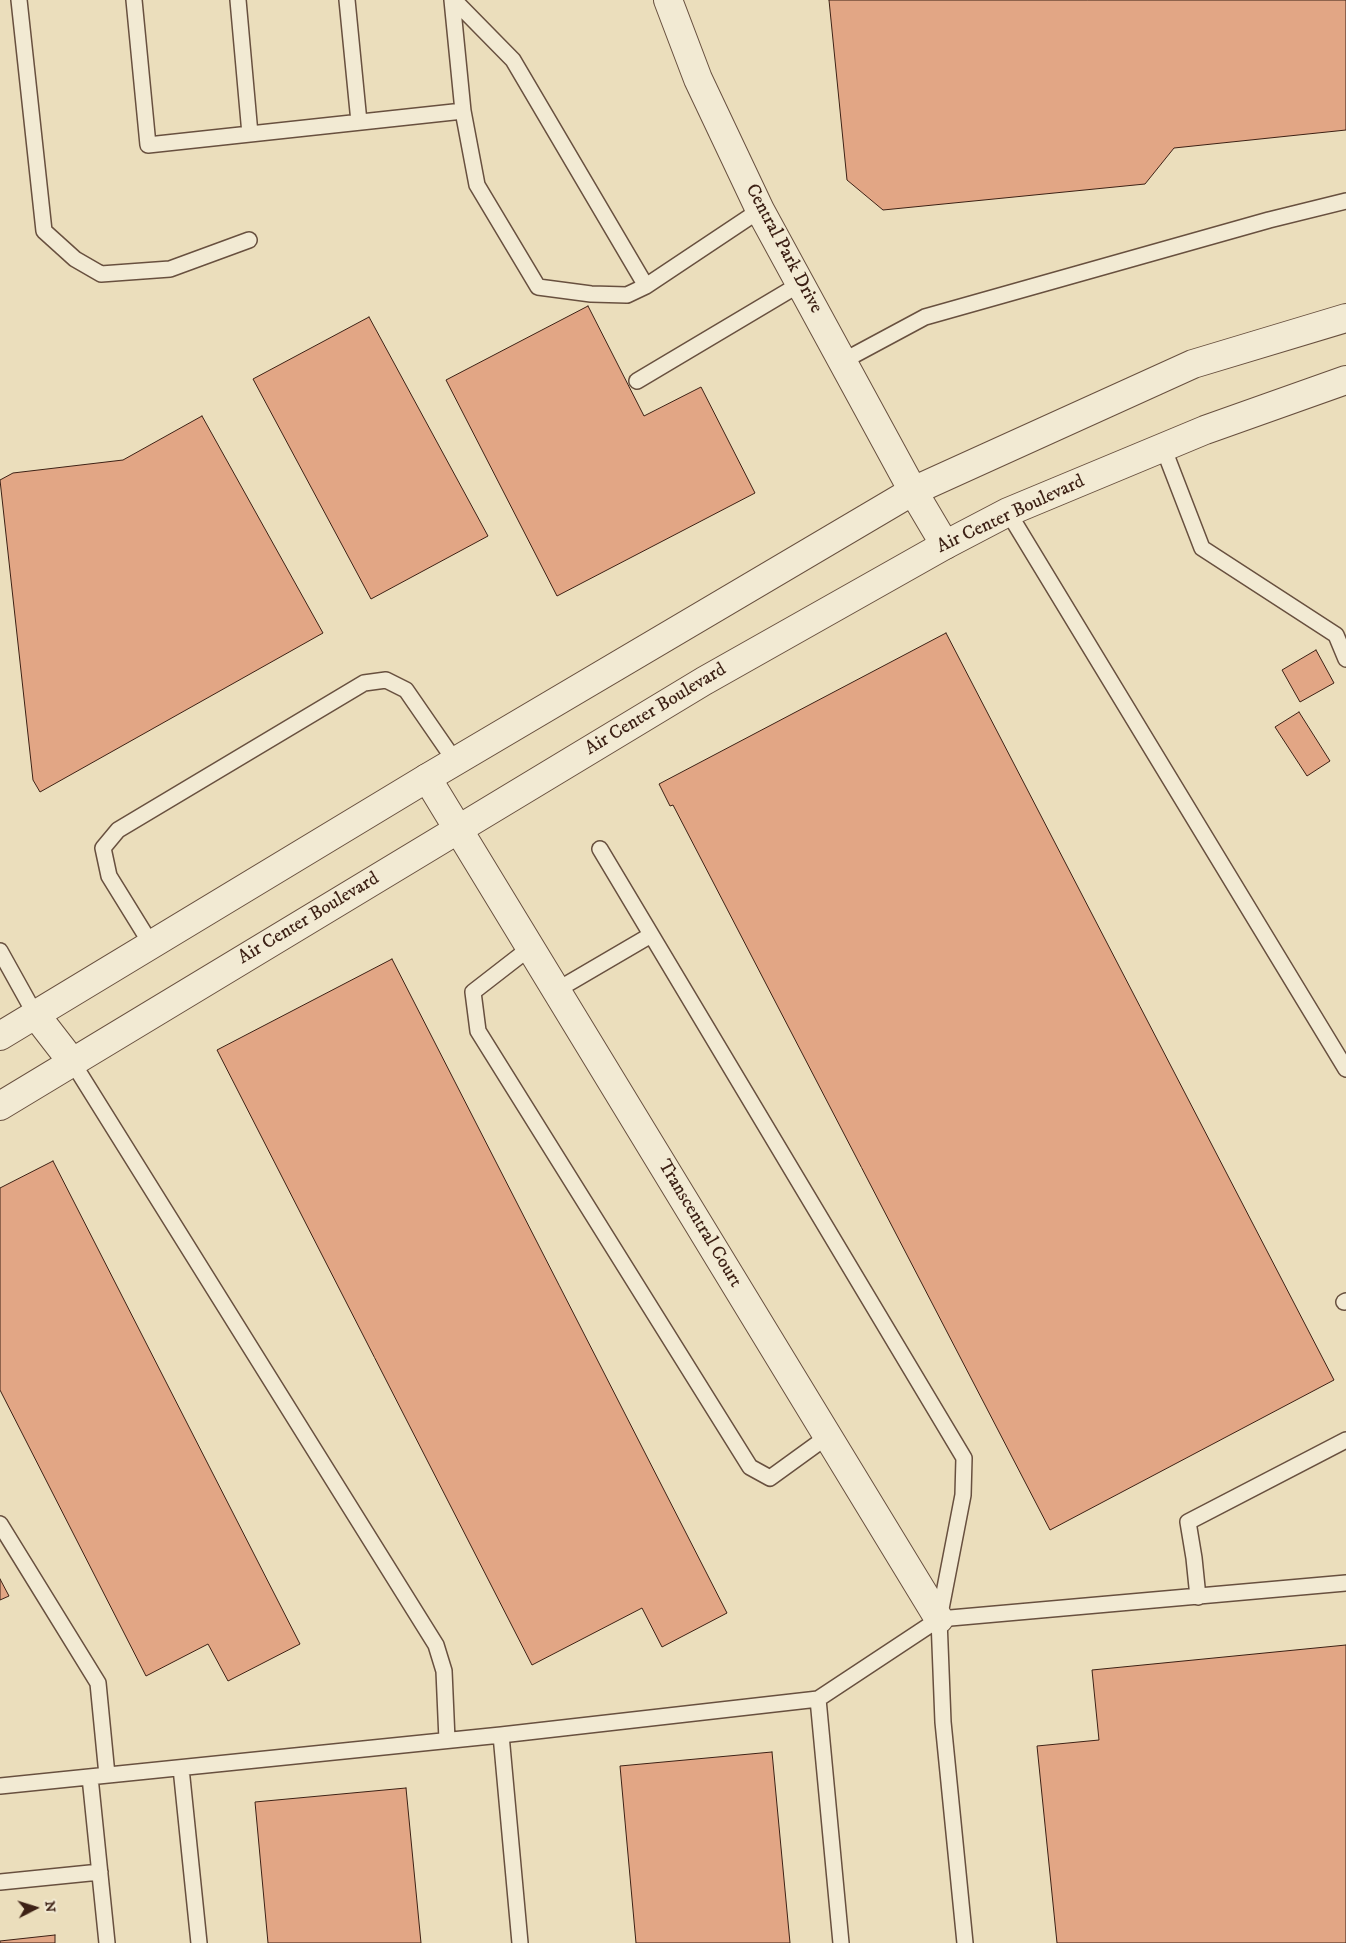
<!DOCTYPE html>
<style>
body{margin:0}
#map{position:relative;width:1346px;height:1943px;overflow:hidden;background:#ebdebc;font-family:"IM FELL DW Pica",serif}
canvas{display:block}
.north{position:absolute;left:10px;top:1883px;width:50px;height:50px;-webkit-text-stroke:4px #f2ead3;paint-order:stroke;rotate:85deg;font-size:14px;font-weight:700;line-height:20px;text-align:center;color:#3d2115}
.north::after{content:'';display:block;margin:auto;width:18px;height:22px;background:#3d2115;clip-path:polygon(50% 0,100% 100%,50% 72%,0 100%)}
</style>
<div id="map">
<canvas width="1346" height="1943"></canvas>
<div class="north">N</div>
</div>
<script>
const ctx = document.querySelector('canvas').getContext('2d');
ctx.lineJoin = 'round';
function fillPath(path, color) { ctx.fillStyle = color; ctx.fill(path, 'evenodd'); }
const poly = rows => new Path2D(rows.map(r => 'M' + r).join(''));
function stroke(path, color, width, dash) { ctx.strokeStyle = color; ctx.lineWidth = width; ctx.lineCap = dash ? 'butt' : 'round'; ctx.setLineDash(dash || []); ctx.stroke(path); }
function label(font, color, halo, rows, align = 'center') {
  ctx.font = font + ' "IM FELL DW Pica",serif'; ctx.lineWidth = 4; ctx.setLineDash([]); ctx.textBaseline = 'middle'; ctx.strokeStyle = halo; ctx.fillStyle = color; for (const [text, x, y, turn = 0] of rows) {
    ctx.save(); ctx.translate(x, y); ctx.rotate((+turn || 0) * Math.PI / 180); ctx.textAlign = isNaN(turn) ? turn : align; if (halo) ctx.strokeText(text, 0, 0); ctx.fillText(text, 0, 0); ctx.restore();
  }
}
const building = poly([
 [829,0,1346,0,1346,130,1174,148,1145,184,883,210,847,180,829,0],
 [588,306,644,416,701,387,755,493,557,596,446,380,588,306],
 [369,317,488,536,371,599,253,379,369,317],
 [202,416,323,633,40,792,33,780,0,480,13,473,123,460,202,416],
 [946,633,1334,1380,1050,1530,673,805,670,806,659,784,946,633],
 [1316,650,1334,683,1300,702,1282,670,1316,650],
 [1299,712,1330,761,1307,776,1275,727,1299,712],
 [392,959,727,1613,662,1647,642,1608,532,1665,217,1050,392,959],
 [53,1161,300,1644,228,1681,208,1644,146,1676,0,1390,0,1188,53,1161],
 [0,1579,9,1596,0,1600,0,1579],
 [1346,1645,1346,1943,1057,1943,1037,1746,1099,1740,1092,1670,1346,1645],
 [772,1752,790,1943,636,1943,620,1766,772,1752],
 [406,1788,421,1943,268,1943,255,1802,406,1788],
 [55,1935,55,1943,0,1943,0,1941,55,1935]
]);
fillPath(building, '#e2a685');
stroke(building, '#3d2115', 1);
const service = poly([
 [19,0,44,231,75,259,101,274,170,269,249,240],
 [134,0,148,145,463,111],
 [238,0,250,134],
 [347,0,359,122],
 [452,0,463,111,477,185,538,287,591,294,627,295,646,286],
 [454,0,513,60,646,286,760,210],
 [843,361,925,317,1269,220,1346,201],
 [637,381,800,284],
 [1163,447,1202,548,1336,635,1346,659],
 [1008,512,1346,1069],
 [600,849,964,1458,963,1495,939,1619,943,1722,965,1943],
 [151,944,109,876,103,848,118,830,364,683,386,680,406,690,455,761],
 [531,947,473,992,478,1031,750,1467,770,1478,828,1436],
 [0,951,35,1014],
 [557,990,651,935],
 [73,1063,436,1645,444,1671,447,1740],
 [1344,1302,1346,1301],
 [0,1524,98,1683,107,1775],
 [1198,1597,1194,1558,1188,1522,1346,1440],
 [818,1699,841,1943],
 [501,1735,520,1943],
 [181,1768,199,1943],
 [90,1777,107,1943],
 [0,1786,501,1735,818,1699,939,1619,1346,1583],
 [0,1882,100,1872]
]);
const minor = poly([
 [668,0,698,79,760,210,913,491,945,545],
 [427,778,939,1619],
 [35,1014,73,1063]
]);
const tertiary = poly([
 [0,1036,427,778,913,491,1193,364,1346,318],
 [0,1106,704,681,945,545,1008,512,1205,430,1346,380]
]);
stroke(service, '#68503f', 18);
stroke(minor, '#68503f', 30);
stroke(tertiary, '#68503f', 30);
stroke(service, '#f2ead3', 15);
stroke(minor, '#f2ead3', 28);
stroke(tertiary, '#f2ead3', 28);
label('19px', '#3d2115', '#f2ead3', [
 ["Central Park Drive",783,249,62],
 ["Air Center Boulevard",1011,515,-25],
 ["Air Center Boulevard",656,710,-31],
 ["Air Center Boulevard",309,919,-31],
 ["Transcentral Court",699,1224,59]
]);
</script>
